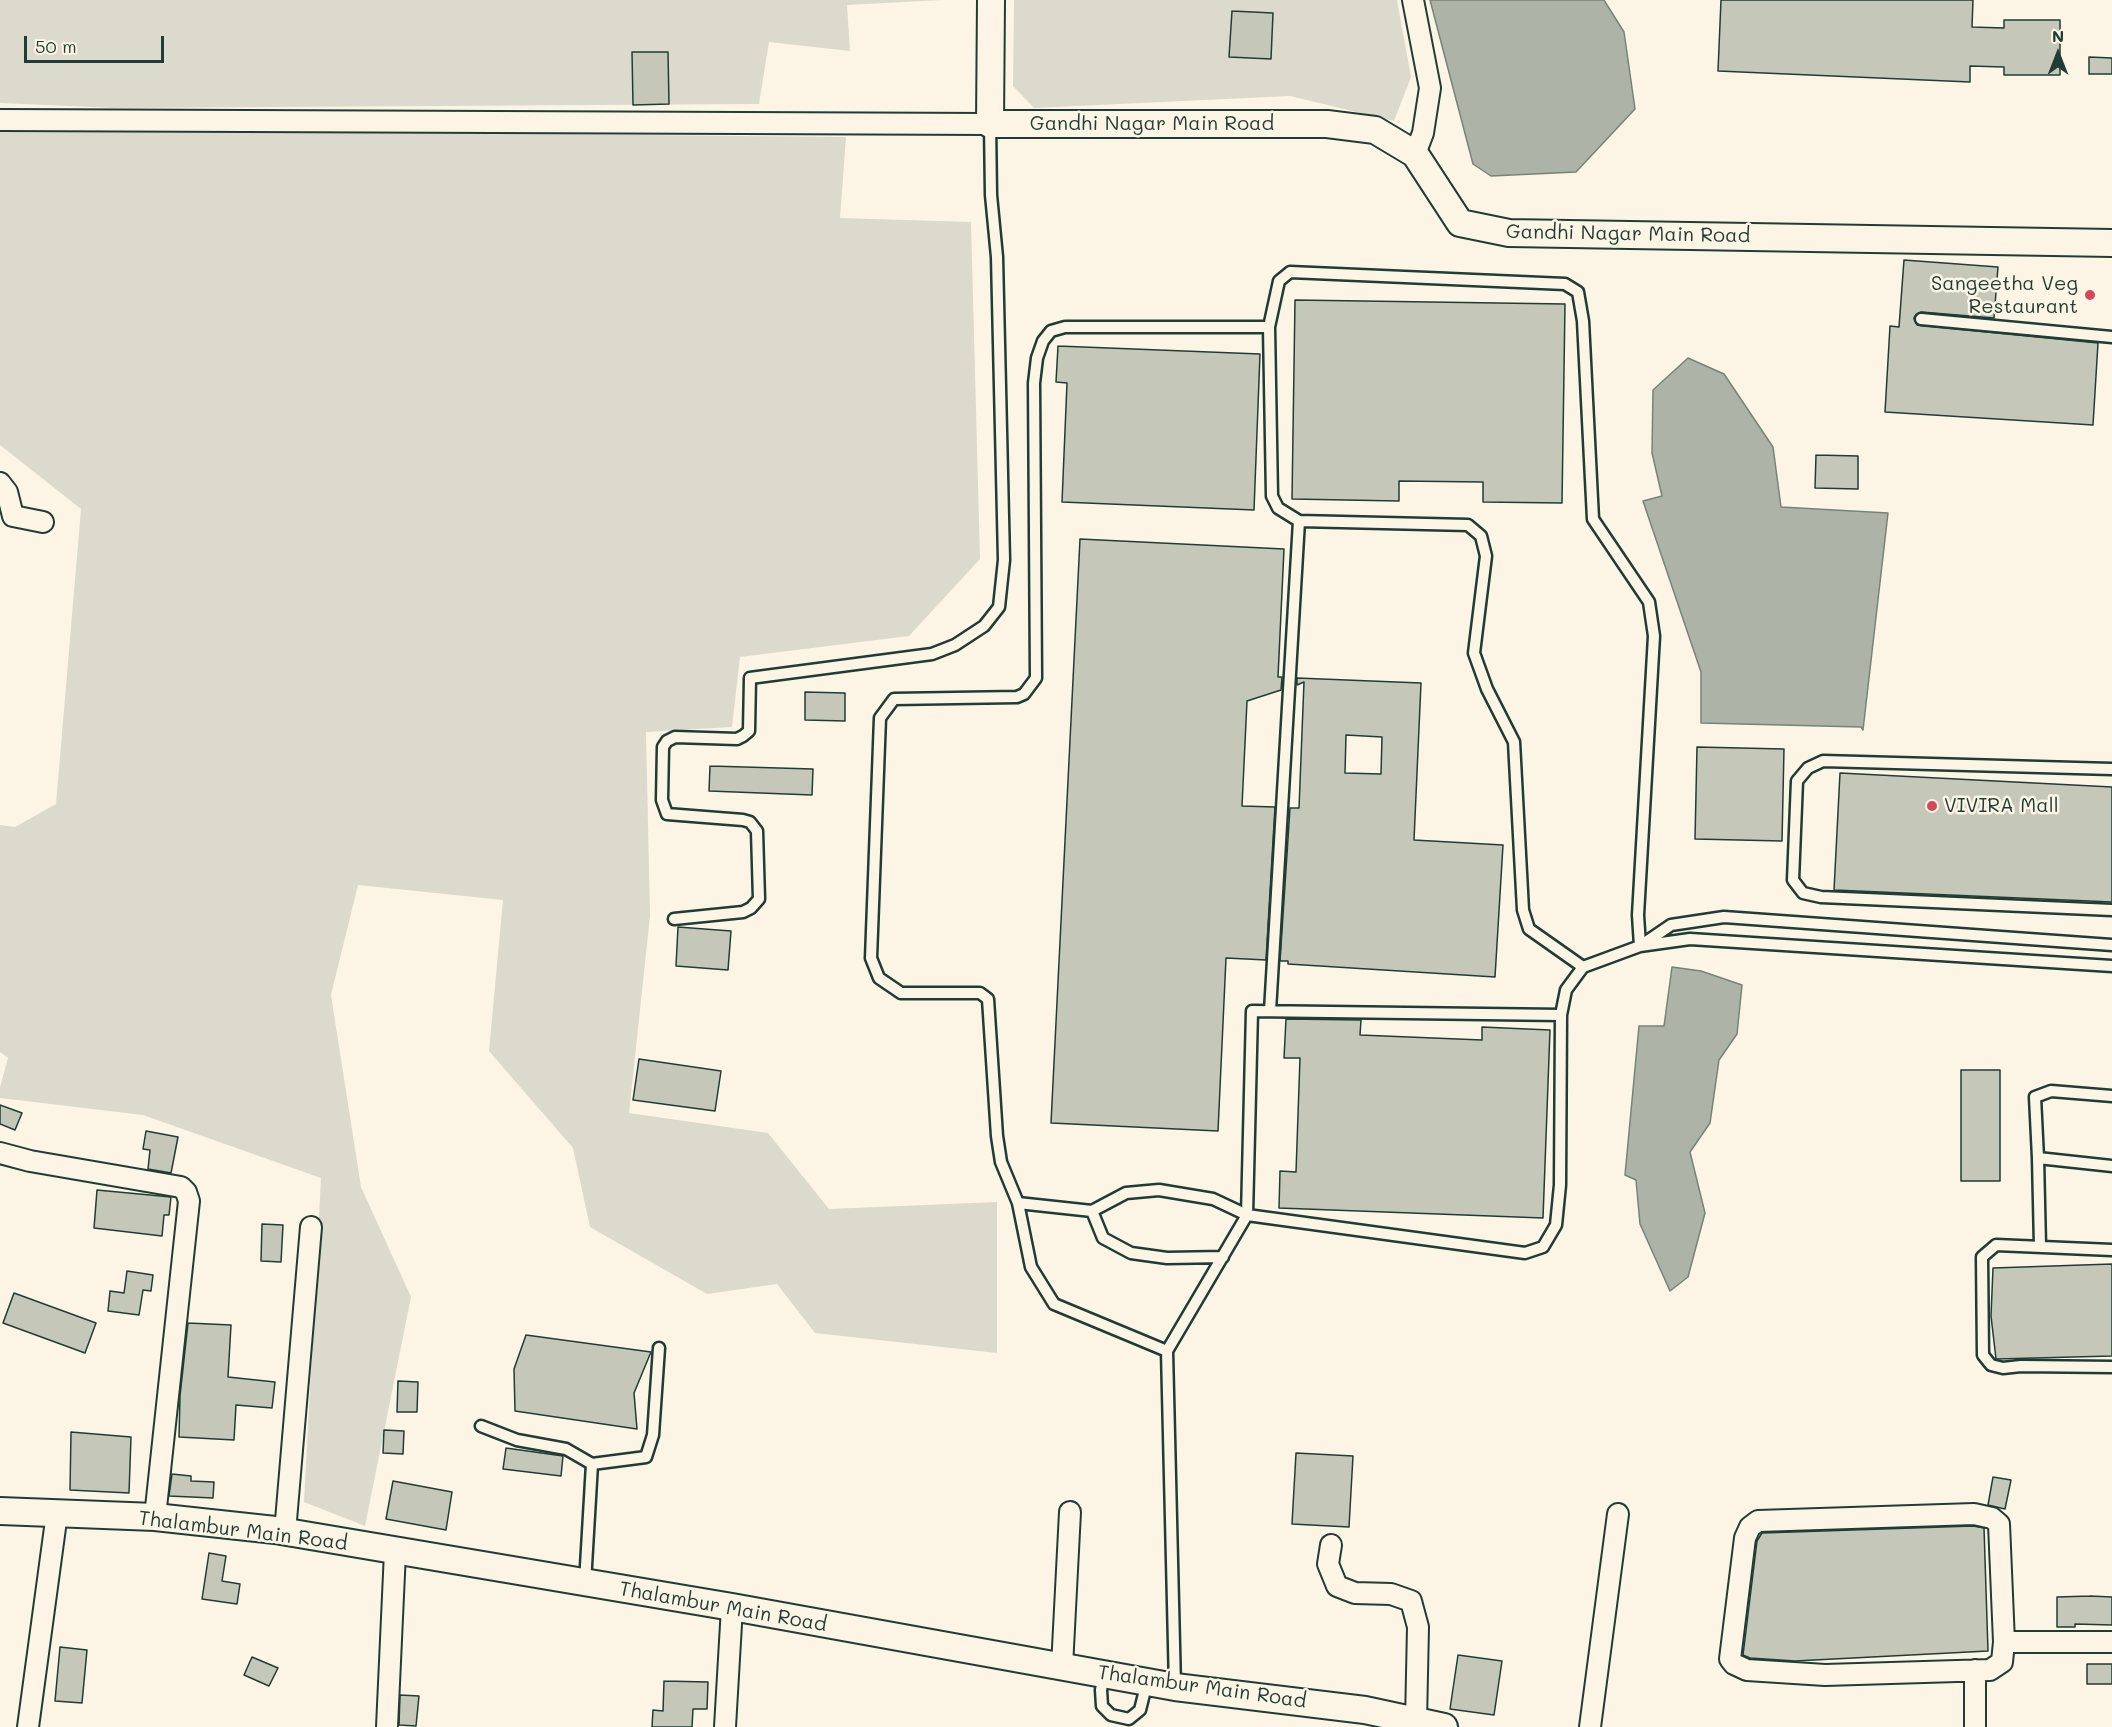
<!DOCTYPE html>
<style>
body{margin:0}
#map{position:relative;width:2112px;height:1727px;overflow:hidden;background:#fcf5e5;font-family:Mali,sans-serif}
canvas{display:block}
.north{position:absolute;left:2028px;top:24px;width:60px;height:60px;-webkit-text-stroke:4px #fcf5e5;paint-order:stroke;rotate:0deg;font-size:16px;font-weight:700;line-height:24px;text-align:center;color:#1f3d34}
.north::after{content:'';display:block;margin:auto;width:21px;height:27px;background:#1f3d34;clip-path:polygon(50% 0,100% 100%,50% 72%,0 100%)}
.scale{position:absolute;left:24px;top:36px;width:140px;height:27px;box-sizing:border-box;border:3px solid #1f3d34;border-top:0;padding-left:8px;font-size:18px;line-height:21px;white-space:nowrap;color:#1f3d34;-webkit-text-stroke:4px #fcf5e5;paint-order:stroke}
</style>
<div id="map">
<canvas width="2112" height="1727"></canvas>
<div class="north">N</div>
<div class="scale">50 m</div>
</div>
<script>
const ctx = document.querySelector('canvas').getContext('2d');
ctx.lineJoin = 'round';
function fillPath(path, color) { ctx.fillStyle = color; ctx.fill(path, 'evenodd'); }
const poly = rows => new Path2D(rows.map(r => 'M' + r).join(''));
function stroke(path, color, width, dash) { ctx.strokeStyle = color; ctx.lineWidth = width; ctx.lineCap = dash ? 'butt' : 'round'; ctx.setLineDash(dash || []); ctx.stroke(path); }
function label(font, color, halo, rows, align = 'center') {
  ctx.font = font + ' Mali,sans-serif'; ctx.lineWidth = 5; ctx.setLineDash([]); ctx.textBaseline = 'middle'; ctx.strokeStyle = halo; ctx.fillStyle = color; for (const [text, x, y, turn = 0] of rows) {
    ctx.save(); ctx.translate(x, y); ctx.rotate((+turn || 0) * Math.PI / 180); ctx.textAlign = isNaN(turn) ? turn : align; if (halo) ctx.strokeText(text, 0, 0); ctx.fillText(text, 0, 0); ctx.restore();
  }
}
fillPath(poly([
 [0,0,942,0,847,5,850,51,769,42,759,104,114,108,0,103],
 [1014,0,1397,0,1411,77,1394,121,1290,96,1034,108,1013,86],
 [0,129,846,137,840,218,971,222,980,559,909,636,740,657,732,727,646,732,650,916,629,1113,768,1133,829,1209,997,1202,997,1353,815,1333,777,1284,707,1294,590,1227,573,1148,489,1051,503,900,358,885,331,995,361,1187,411,1297,365,1526,304,1502,321,1178,143,1115,0,1098,0,1087,8,1058,0,1052,0,825,15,827,56,804,81,509,0,445]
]), '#dcdacc');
const water = poly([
 [1430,0,1604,0,1624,32,1635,109,1576,172,1491,176,1473,164,1430,0],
 [1688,358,1724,374,1773,447,1781,507,1888,513,1863,730,1861,727,1701,723,1701,672,1643,501,1662,496,1652,453,1653,390,1688,358],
 [1672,967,1701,971,1742,985,1737,1034,1719,1060,1710,1123,1690,1152,1705,1213,1688,1277,1670,1291,1640,1224,1636,1180,1625,1175,1639,1026,1664,1026,1672,967]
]);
fillPath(water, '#aeb3a7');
stroke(water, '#758479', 1.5);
const building = poly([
 [1721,0,1973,0,1972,27,2004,28,2004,20,2060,20,2060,75,2004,75,2004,67,1970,66,1970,82,1718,71,1721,0],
 [1232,11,1273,13,1271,59,1229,57,1232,11],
 [632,52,668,52,669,104,633,105,632,52],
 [2089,57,2112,58,2112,74,2089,74,2089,57],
 [1904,260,1998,267,1994,318,1921,312,1914,318,1917,325,2098,343,2093,425,1885,412,1890,326,1899,327,1904,260],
 [1295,300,1565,304,1562,503,1483,502,1483,482,1399,481,1399,501,1292,499,1295,300],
 [1058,346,1260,354,1254,510,1062,502,1067,383,1056,382,1058,346],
 [1816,455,1858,456,1858,489,1815,488,1816,455],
 [1080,539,1284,549,1278,677,1282,677,1281,690,1247,701,1242,806,1275,807,1266,960,1226,958,1218,1131,1051,1123,1080,539],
 [1297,678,1421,683,1414,840,1503,845,1495,977,1288,964,1288,961,1280,961,1290,808,1299,808,1304,682,1297,685,1297,678],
 [1346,735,1382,737,1381,774,1345,773,1346,735],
 [805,692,845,693,845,721,805,720,805,692],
 [1697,747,1784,749,1782,841,1695,839,1697,747],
 [710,766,813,769,812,795,709,791,710,766],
 [1840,773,2112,787,2112,902,1834,890,1840,773],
 [678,927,731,931,728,970,676,966,678,927],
 [1286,1019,1361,1020,1360,1035,1482,1040,1482,1027,1550,1030,1543,1218,1279,1208,1280,1171,1296,1172,1300,1058,1284,1058,1286,1019],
 [639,1059,721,1071,715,1111,633,1100,639,1059],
 [1961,1070,2000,1070,2000,1181,1961,1181,1961,1070],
 [0,1105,22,1113,15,1130,0,1124,0,1105],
 [146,1131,178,1137,171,1173,148,1169,150,1150,143,1149,146,1131],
 [97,1190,171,1197,169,1215,164,1215,162,1236,94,1228,97,1190],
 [262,1224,283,1225,281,1262,261,1261,262,1224],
 [2112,1264,2112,1356,1996,1359,1991,1316,1993,1268,2112,1264],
 [127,1271,153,1275,151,1291,143,1290,139,1315,108,1311,110,1291,124,1293,127,1271],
 [14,1293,96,1323,85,1353,3,1323,14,1293],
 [188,1323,231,1325,228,1377,275,1382,272,1408,236,1405,234,1440,179,1437,180,1396,188,1323],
 [526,1335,651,1352,634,1393,637,1429,515,1411,514,1369,526,1335],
 [398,1381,418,1382,417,1412,397,1412,398,1381],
 [384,1430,404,1431,403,1454,383,1453,384,1430],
 [71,1432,131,1437,129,1493,70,1490,71,1432],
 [506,1448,563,1456,561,1476,503,1469,506,1448],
 [1296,1453,1353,1456,1349,1527,1292,1524,1296,1453],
 [172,1474,191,1476,191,1481,214,1482,213,1498,169,1496,172,1474],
 [1993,1477,2011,1480,2005,1509,1988,1505,1993,1477],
 [393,1481,452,1492,446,1530,386,1519,393,1481],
 [1973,1526,1984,1528,1988,1651,1795,1661,1750,1658,1743,1655,1757,1541,1762,1533,1973,1526],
 [209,1553,226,1556,222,1581,240,1584,237,1604,202,1599,209,1553],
 [2090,1596,2112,1597,2112,1625,2075,1624,2075,1627,2057,1627,2057,1597,2090,1596],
 [60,1647,87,1650,82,1703,55,1701,60,1647],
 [1458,1655,1502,1661,1494,1715,1450,1709,1458,1655],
 [252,1657,278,1668,269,1686,244,1675,252,1657],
 [2087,1664,2112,1664,2112,1684,2087,1684,2087,1664],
 [664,1681,708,1682,707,1709,693,1709,692,1727,652,1727,653,1710,663,1711,664,1681],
 [400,1695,419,1696,416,1726,399,1725,400,1695]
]);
fillPath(building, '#c5c7b9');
stroke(building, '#1f3d34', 1.5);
const service = poly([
 [1921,319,2112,337],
 [1299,521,1468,525,1481,536,1486,556,1474,653,1487,689,1514,742,1523,910,1529,929,1583,967],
 [2112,769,1823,761,1808,768,1797,781,1793,880,1803,893,1821,897,2112,910],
 [674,919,743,912,751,908,759,899,757,831,750,822,743,820,667,814,662,800,663,747,667,741,675,737,737,739,743,736,749,731,750,678,932,654,955,645,984,626,999,607,1004,560,997,257,991,195,990,124],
 [1646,942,1671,925,1724,917,2112,945],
 [1270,1011,1299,521,1278,508,1272,496,1269,327,1279,281,1290,272,1565,284,1578,292,1583,321,1593,519,1649,602,1654,636,1638,915,1640,946],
 [1561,1015,1252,1011,1247,1215,1525,1253,1543,1247,1556,1225,1560,1185,1561,1015,1566,990,1583,967,1640,946,1690,939,2112,966],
 [2112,1096,2051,1091,2035,1097,2038,1158,2112,1166],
 [2038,1158,2040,1246],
 [1018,1203,1092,1211,1126,1193,1159,1190,1213,1199,1247,1215,1167,1351,1175,1687],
 [1092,1211,1103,1238,1131,1253,1167,1258,1223,1257],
 [2112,1250,1996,1245,1982,1257,1983,1355,1991,1365,2003,1368,2021,1366,2112,1367],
 [1167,1351,1054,1304,1031,1267,1018,1203,1001,1162,997,1136,988,999,980,993,901,993,879,978,871,958,880,718,894,699,1017,697,1024,694,1036,678,1034,383,1037,358,1043,341,1051,331,1065,327,1269,327],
 [481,1426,517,1440,566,1449,592,1464],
 [585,1583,592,1464,646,1457,653,1435,659,1348],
 [1104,1674,1101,1690,1102,1706,1111,1715,1129,1719,1140,1710,1147,1682]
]);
const minor = poly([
 [1413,0,1430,88,1423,133,1415,154],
 [0,120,990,124],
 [0,483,7,492,13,516,43,522],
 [0,1153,30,1161,181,1187,186,1192,189,1201,155,1517],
 [1974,1514,1992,1518,1999,1524,2004,1642,2002,1662,1990,1670,1825,1675,1747,1670,1734,1664,1730,1659,1745,1538,1750,1527,1758,1521,1974,1514],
 [285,1532,311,1227],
 [1331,1545,1328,1564,1337,1586,1355,1593,1391,1594,1411,1601,1418,1627,1416,1721],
 [2004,1642,2112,1642],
 [1062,1667,1070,1512],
 [1975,1670,1975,1727],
 [28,1727,57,1513],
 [387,1727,395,1552],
 [725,1727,732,1607],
 [1590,1727,1618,1514]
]);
const tertiary = poly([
 [991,0,990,124,1327,124,1375,130,1415,154,1460,223,1509,233,2112,243],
 [0,1511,155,1517,275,1530,732,1607,1175,1687,1365,1710,1444,1727]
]);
stroke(service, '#1f3d34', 15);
stroke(minor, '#1f3d34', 24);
stroke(tertiary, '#1f3d34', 30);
stroke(service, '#fcf5e5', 10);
stroke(minor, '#fcf5e5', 20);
stroke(tertiary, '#fcf5e5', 26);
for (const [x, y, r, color] of [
 [2090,295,6,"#d1495b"],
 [1932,806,6,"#d1495b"]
]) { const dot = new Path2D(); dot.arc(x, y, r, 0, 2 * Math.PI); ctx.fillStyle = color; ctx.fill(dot); stroke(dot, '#fcf5e5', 2); }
label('20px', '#1f3d34', '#fcf5e5', [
 ["Gandhi Nagar Main Road",1152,124],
 ["Gandhi Nagar Main Road",1628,234,1],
 ["Thalambur Main Road",243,1531,7],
 ["Thalambur Main Road",723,1607,10],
 ["Thalambur Main Road",1202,1687,8]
]);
label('20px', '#1f3d34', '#fcf5e5', [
 ["Sangeetha Veg",2078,284],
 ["Restaurant",2078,307],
 ["VIVIRA Mall",1944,806,"left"]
], 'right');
</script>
